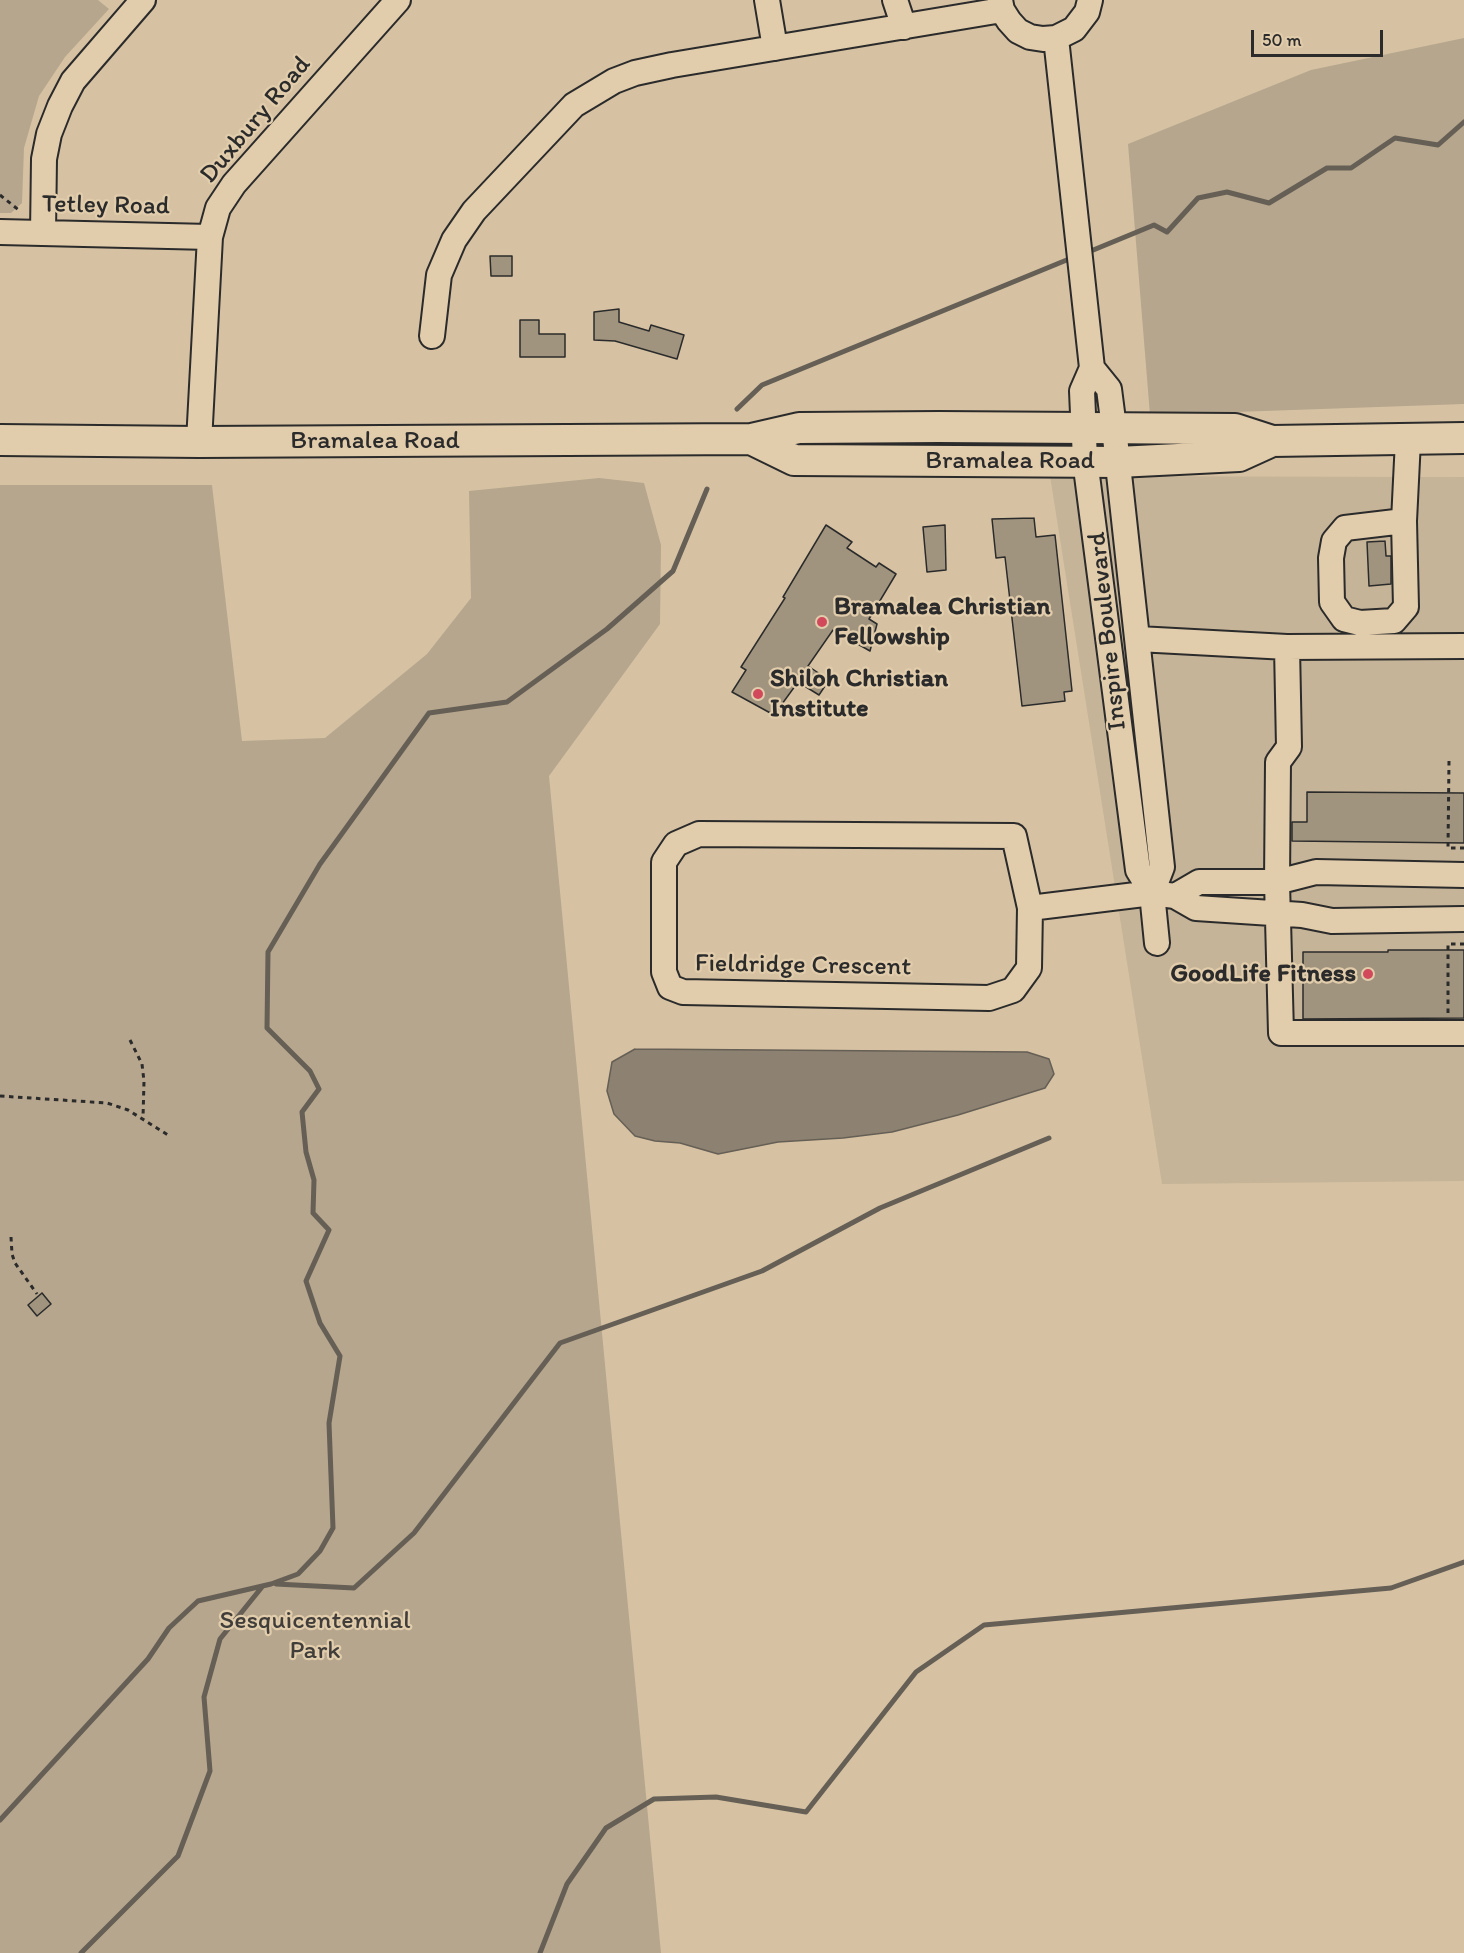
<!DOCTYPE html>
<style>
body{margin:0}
#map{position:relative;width:1464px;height:1953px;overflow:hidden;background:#d6c2a3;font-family:Itim,sans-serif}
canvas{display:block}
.scale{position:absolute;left:1251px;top:30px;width:132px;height:27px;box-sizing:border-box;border:3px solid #2b2b2b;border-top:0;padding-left:8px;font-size:18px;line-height:21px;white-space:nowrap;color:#2b2b2b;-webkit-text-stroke:4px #e1ccab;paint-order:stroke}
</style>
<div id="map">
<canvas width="1464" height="1953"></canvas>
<div class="scale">50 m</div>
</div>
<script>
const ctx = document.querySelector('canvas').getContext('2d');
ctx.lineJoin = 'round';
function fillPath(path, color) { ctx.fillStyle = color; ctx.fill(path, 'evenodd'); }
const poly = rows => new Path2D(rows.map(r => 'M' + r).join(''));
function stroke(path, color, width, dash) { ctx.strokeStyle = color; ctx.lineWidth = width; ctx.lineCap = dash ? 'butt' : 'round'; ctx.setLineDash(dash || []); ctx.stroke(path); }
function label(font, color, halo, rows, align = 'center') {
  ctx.font = font + ' Itim,sans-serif'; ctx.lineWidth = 4.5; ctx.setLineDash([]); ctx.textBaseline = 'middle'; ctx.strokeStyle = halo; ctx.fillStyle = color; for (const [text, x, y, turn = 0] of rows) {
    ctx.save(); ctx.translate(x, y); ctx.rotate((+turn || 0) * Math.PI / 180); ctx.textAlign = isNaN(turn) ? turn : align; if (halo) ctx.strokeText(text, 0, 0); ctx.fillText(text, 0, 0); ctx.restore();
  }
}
fillPath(poly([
 [1050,476,1464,477,1464,1181,1162,1184]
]), '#c6b498');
fillPath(poly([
 [0,0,98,0,109,9,65,57,39,96,24,148,22,203,11,213,0,213],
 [1464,38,1464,404,1150,415,1128,144,1311,70],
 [599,478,644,483,661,545,660,624,549,776,661,1953,0,1953,0,485,212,485,242,741,325,738,427,654,471,598,469,491]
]), '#b6a68d');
const water = poly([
 [635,1049,1027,1052,1049,1059,1054,1074,1045,1088,958,1115,892,1132,843,1138,778,1142,718,1154,680,1143,655,1141,635,1136,614,1114,607,1091,612,1062,635,1049]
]);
fillPath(water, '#8d8271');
stroke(water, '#665f55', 1.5);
stroke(poly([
 [1086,253,1154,225,1167,232,1198,198,1227,192,1269,203,1327,168,1351,168,1395,138,1438,145,1464,122],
 [737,409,762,385,1074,257],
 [276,1584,354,1588,414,1533,560,1343,762,1271,880,1208,1049,1138],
 [0,1820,148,1659,169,1628,198,1601,271,1584,298,1574,320,1551,333,1528,329,1423,340,1356,320,1323,306,1281,329,1230,313,1213,314,1180,306,1152,302,1112,319,1089,310,1071,267,1028,268,952,320,864,429,713,507,702,607,629,673,571,707,489],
 [81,1953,178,1856,210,1771,204,1697,220,1639,262,1587],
 [540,1953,567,1884,606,1828,654,1799,716,1797,806,1812,916,1672,984,1625,1391,1588,1464,1562]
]), '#665f55', 5);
const building = poly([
 [490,256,512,256,512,276,491,276,490,256],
 [619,309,619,322,649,331,651,325,684,335,677,359,615,341,594,340,594,312,619,309],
 [520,320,539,320,539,334,565,334,565,357,520,357,520,320],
 [1034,518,1036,537,1055,535,1072,691,1064,692,1065,701,1022,706,1005,557,996,558,992,519,1034,518],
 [826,525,852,542,847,548,876,567,879,563,896,574,869,619,877,624,870,651,833,630,808,666,829,680,819,695,798,682,774,715,732,692,746,670,741,667,785,598,783,597,826,525],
 [945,525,946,570,927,572,923,527,945,525],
 [1385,541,1386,556,1391,556,1391,584,1369,586,1367,542,1385,541],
 [1307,792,1464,793,1464,843,1292,841,1292,822,1307,822,1307,792],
 [1388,950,1464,950,1464,1018,1303,1019,1303,952,1388,952,1388,950],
 [42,1293,51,1304,37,1316,28,1305,42,1293]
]);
fillPath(building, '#a1947e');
stroke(building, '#2b2b2b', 1.5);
const minor = poly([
 [767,0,775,48],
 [895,0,904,27],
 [1000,0,1002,10,1009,21,1018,31,1030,37,1043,39,1056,38,1074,29,1087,12,1090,0],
 [1056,38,1092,368,1082,391,1085,460,1138,870,1152,893,1157,943],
 [0,232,210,237],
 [43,233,44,159,49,134,60,106,73,81,143,0],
 [432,336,439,275,454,240,474,211,574,105,614,81,635,73,672,65,1002,10],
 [1092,368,1109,389,1114,428,1162,867,1152,893],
 [199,442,210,237,218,208,234,184,398,0],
 [1404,521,1345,528,1334,541,1331,558,1332,602,1344,619,1360,623,1394,621,1406,607,1404,521,1408,440],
 [1138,639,1287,647,1464,646],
 [1287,647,1289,747,1278,762,1277,882,1281,1033,1464,1033],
 [1175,896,1199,882,1277,882,1316,872,1464,875],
 [1030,908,1014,836,699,834,676,844,664,862,664,972,670,987,683,992,989,998,1013,990,1029,968,1030,908,1152,893,1175,896,1196,908,1302,915,1332,921,1464,919]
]);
const major = poly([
 [751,439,794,460,1118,462,1239,456,1272,441],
 [0,440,199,442,751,439,799,428,939,427,1235,429,1272,441,1464,438]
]);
stroke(minor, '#2b2b2b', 28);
stroke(major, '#2b2b2b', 34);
stroke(poly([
 [0,195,20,211],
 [1449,761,1448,848,1464,848],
 [1448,1013,1448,944,1464,944],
 [130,1040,142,1064,144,1081,143,1118],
 [0,1096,107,1103,128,1110,168,1135],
 [11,1237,12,1254,15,1263,37,1294]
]), '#2b2b2b', 3, [4.5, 4.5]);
stroke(minor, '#e1ccab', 24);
stroke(major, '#e1ccab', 30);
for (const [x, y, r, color] of [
 [822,622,6,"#d1495b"],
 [758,694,6,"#d1495b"],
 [1368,974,6,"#d1495b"]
]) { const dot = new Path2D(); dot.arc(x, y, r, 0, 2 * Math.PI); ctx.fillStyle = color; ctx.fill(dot); stroke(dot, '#e1ccab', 2); }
label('26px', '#2b2b2b', '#e1ccab', [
 ["Duxbury Road",256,120,-50],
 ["Tetley Road",106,206,1],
 ["Bramalea Road",375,441],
 ["Bramalea Road",1010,461],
 ["Inspire Boulevard",1108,631,-96],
 ["Fieldridge Crescent",803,966,1]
]);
label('bold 26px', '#2b2b2b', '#e1ccab', [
 ["Bramalea Christian",834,607],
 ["Fellowship",834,637],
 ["Shiloh Christian",770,679],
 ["Institute",770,709],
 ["GoodLife Fitness",1356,974,"right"]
], 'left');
label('26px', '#403d3a', '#e1ccab', [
 ["Sesquicentennial",315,1621],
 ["Park",315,1651]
]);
</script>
